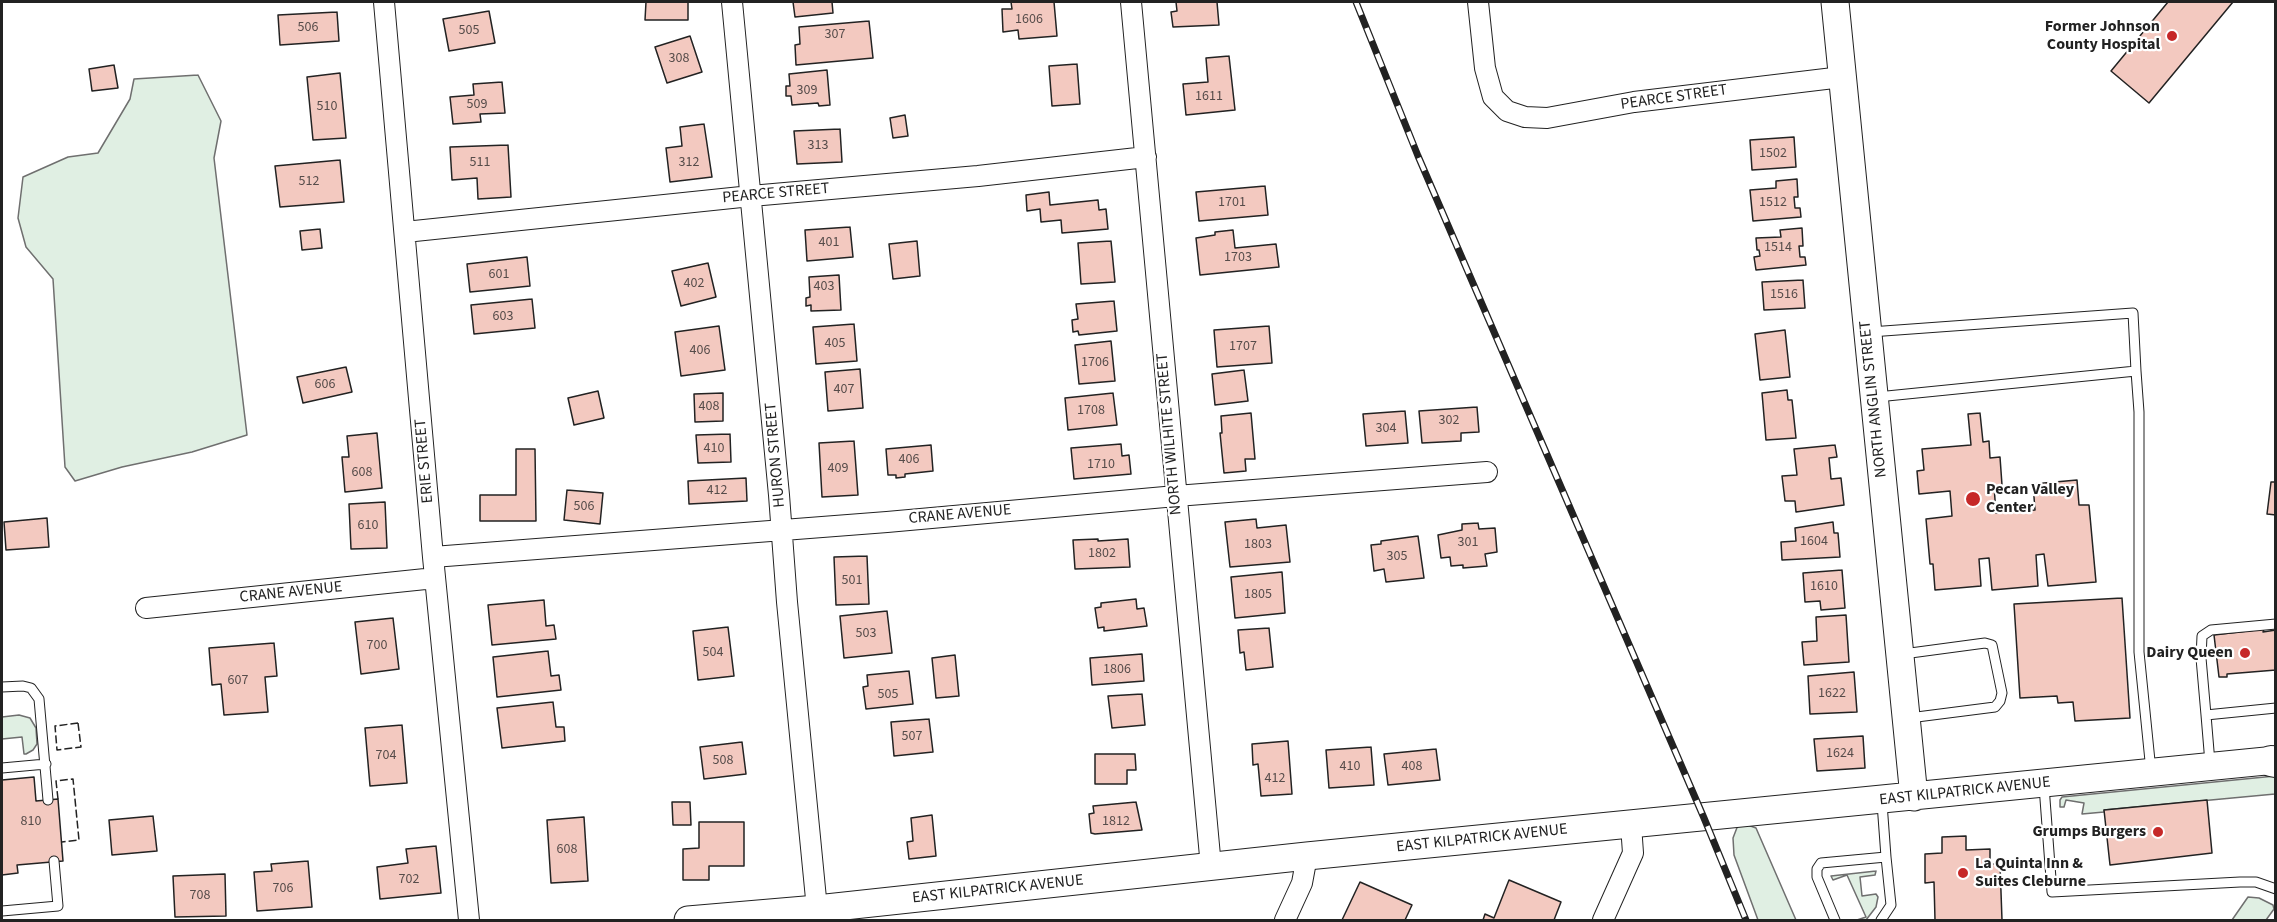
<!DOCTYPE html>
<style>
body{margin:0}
#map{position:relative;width:2277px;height:922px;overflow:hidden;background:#fff;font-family:"Source Sans 3",sans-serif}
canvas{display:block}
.frame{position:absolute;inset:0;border:3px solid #222;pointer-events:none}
</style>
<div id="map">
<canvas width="2277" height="922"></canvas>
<div class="frame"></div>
</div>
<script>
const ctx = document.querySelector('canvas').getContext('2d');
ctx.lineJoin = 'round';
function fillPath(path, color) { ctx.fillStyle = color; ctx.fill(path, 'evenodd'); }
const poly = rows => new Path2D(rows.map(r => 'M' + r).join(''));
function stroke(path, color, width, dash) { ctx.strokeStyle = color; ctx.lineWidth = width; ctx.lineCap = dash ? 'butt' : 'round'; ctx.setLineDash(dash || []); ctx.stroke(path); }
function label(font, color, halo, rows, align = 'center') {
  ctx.font = font + ' "Source Sans 3",sans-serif'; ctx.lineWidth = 4.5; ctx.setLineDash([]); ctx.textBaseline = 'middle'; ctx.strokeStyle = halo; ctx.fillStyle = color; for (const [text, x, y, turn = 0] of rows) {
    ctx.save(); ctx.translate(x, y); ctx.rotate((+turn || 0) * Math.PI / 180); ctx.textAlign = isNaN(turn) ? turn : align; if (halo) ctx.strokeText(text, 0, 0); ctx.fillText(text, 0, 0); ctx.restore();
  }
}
const green = poly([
 [198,75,221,121,214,158,247,435,192,452,122,467,75,481,65,467,53,279,26,247,18,218,23,177,68,157,98,153,130,99,134,79,198,75],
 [19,715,30,718,36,728,37,744,33,750,26,754,24,754,22,737,2,739,2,717,19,715],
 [2275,776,2275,794,2104,810,2104,812,2082,814,2084,803,2066,800,2064,807,2060,807,2060,800,2062,797,2275,776],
 [1738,825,1748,825,1756,828,1796,920,1758,920,1734,855,1733,838,1738,825],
 [1876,871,1875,875,1860,877,1862,896,1876,894,1878,897,1876,907,1866,920,1857,920,1866,917,1847,875,1833,880,1831,876,1876,871],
 [2248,897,2259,898,2273,905,2274,909,2266,920,2232,920,2248,897]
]);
fillPath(green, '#e0efe3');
stroke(green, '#6f6f6f', 1.5);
const building = poly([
 [646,2,688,2,688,20,645,20,646,2],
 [793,2,832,2,833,13,795,17,793,2],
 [1011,2,1054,2,1057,36,1019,39,1018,30,1003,32,1002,9,1012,9,1011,2],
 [1176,2,1217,2,1219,25,1173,27,1171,12,1177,11,1176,2],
 [2168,2,2233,2,2149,103,2111,71,2168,2],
 [489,11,495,43,449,51,443,19,489,11],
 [337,12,339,41,280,45,278,15,337,12],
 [869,21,873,58,796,65,795,45,800,44,799,27,869,21],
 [690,36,702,72,667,83,655,47,690,36],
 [1229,56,1235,110,1186,115,1183,84,1208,82,1206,58,1229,56],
 [1077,64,1080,104,1052,106,1049,66,1077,64],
 [114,65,118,88,92,91,89,69,114,65],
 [827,70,830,105,819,106,818,103,792,105,791,96,786,96,786,86,790,86,789,74,827,70],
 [340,73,346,138,313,140,307,77,340,73],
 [502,82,505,113,480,114,481,122,453,124,450,97,474,95,473,84,502,82],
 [905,115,908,136,893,138,890,118,905,115],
 [704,124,712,177,670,182,666,148,682,146,680,127,704,124],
 [840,129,842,162,797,164,794,131,840,129],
 [1794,137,1796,167,1752,170,1750,140,1794,137],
 [508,145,511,197,478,199,477,178,452,180,450,147,508,145],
 [340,160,344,202,280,207,275,166,340,160],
 [1797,179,1798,197,1794,197,1795,208,1800,208,1801,217,1753,221,1750,190,1776,188,1776,181,1797,179],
 [1265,186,1268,215,1199,221,1196,192,1265,186],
 [1049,192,1050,205,1098,200,1099,210,1106,209,1108,229,1062,233,1061,220,1041,222,1040,209,1027,211,1026,195,1049,192],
 [850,227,853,257,807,261,805,230,850,227],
 [1802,228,1803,246,1799,246,1800,257,1805,257,1806,265,1756,270,1754,257,1760,256,1759,250,1757,250,1756,238,1781,237,1780,230,1802,228],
 [320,229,322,248,302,250,300,231,320,229],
 [1233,230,1235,248,1276,244,1279,267,1200,275,1196,238,1215,235,1215,232,1233,230],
 [917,241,920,276,893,279,889,244,917,241],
 [1111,241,1115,282,1081,284,1078,243,1111,241],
 [527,257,530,286,470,292,467,264,527,257],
 [708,263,716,297,681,306,672,271,708,263],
 [839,275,841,310,811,311,811,305,806,306,806,298,810,297,809,277,839,275],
 [1803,280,1805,308,1764,310,1762,282,1803,280],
 [532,299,535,328,474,334,471,305,532,299],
 [1114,301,1117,331,1079,335,1078,331,1073,332,1072,320,1078,319,1076,304,1114,301],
 [854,324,857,361,816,364,813,327,854,324],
 [719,326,725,370,681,376,675,332,719,326],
 [1269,326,1272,363,1217,367,1214,330,1269,326],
 [1785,330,1790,377,1760,380,1755,334,1785,330],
 [1111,341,1115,381,1079,384,1075,345,1111,341],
 [346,367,352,392,303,403,297,377,346,367],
 [860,369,863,408,828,411,825,372,860,369],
 [1244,370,1248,401,1215,405,1212,374,1244,370],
 [1787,390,1788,400,1792,400,1796,438,1766,440,1762,393,1787,390],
 [598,391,604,418,574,425,568,398,598,391],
 [723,393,723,421,695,422,694,394,723,393],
 [1113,393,1117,425,1068,430,1065,398,1113,393],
 [1477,407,1479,432,1461,433,1461,441,1422,443,1419,411,1477,407],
 [1405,411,1408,443,1366,446,1363,414,1405,411],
 [1251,413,1255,459,1245,459,1246,471,1224,473,1220,433,1222,433,1221,416,1251,413],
 [1980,413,1983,442,1989,441,1990,458,2000,457,2002,485,1994,486,1996,513,2035,510,2033,484,2077,480,2079,505,2089,505,2096,582,2048,586,2044,554,2036,555,2038,586,1992,590,1989,558,1979,559,1981,586,1935,590,1933,564,1930,564,1926,519,1952,516,1950,491,1919,494,1917,471,1924,470,1922,449,1971,445,1968,414,1980,413],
 [377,433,382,488,345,492,342,457,349,457,347,436,377,433],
 [730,434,731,462,698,463,696,435,730,434],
 [854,441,858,495,822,497,819,443,854,441],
 [1121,444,1122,456,1129,455,1131,474,1074,479,1071,448,1121,444],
 [931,445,933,471,905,474,905,477,896,478,896,475,888,475,886,449,931,445],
 [1835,445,1837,457,1829,458,1831,479,1841,478,1844,505,1796,512,1795,501,1785,501,1782,476,1797,475,1794,449,1835,445],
 [516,449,535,449,536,521,480,521,480,495,516,495,516,449],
 [746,478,747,501,689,504,688,481,746,478],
 [2271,482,2276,482,2276,515,2267,514,2271,482],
 [567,490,603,493,600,524,564,520,567,490],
 [385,502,387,548,351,549,349,504,385,502],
 [47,518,49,547,6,550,4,522,47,518],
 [1256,519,1257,528,1286,525,1290,562,1230,567,1225,522,1256,519],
 [1833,522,1834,533,1838,533,1840,557,1782,560,1781,542,1796,541,1795,528,1833,522],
 [1478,523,1479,529,1495,528,1497,552,1485,554,1487,566,1463,568,1463,565,1451,566,1450,557,1441,558,1438,535,1462,530,1462,524,1478,523],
 [1418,536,1424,578,1386,582,1384,569,1374,571,1371,545,1381,544,1381,541,1418,536],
 [1098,539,1098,541,1128,539,1130,567,1075,569,1073,540,1098,539],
 [867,556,869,604,836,605,834,557,867,556],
 [1842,570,1845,608,1821,610,1820,601,1805,602,1803,573,1842,570],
 [1282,572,1285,613,1235,618,1231,577,1282,572],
 [2122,598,2130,718,2075,721,2073,702,2058,703,2057,696,2020,698,2014,604,2122,598],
 [1136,599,1137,609,1144,608,1147,626,1104,631,1104,627,1098,628,1095,608,1101,607,1101,603,1136,599],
 [544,600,546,626,554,625,556,639,492,645,488,605,544,600],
 [887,611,892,653,844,658,840,616,887,611],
 [1846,615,1849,662,1804,665,1802,642,1817,641,1816,617,1846,615],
 [393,618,399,669,361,674,355,622,393,618],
 [728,627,734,676,698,680,693,631,728,627],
 [1269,628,1273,667,1246,670,1244,652,1240,653,1238,630,1269,628],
 [2264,629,2263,632,2276,630,2276,670,2227,674,2227,677,2219,677,2214,635,2264,629],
 [274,643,277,676,265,677,268,712,224,715,221,684,212,685,209,648,274,643],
 [548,651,551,676,559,675,561,690,497,697,493,657,548,651],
 [1142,654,1144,681,1092,685,1090,658,1142,654],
 [955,655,959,696,936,698,932,658,955,655],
 [909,671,913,704,866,709,863,687,868,686,867,675,909,671],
 [1854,672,1857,712,1810,714,1808,676,1854,672],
 [1142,694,1145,725,1112,728,1108,696,1142,694],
 [553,702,556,727,564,727,565,741,502,748,497,708,553,702],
 [929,719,933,752,894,756,891,722,929,719],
 [402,725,407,783,370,786,365,728,402,725],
 [1863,736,1865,768,1817,771,1814,739,1863,736],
 [1288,741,1292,794,1261,796,1258,764,1253,765,1252,744,1288,741],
 [742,742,746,774,704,779,700,747,742,742],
 [1371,747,1374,785,1329,788,1326,750,1371,747],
 [1436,749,1440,780,1388,785,1384,754,1436,749],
 [1095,754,1135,754,1136,770,1127,770,1127,784,1095,784,1095,754],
 [34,777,36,801,58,799,63,861,17,865,18,873,2,875,2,780,34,777],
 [2207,800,2212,853,2110,865,2104,810,2207,800],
 [672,802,690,802,691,825,673,825,672,802],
 [1136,802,1142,830,1095,834,1091,833,1089,814,1094,813,1093,806,1136,802],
 [932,815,936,856,909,859,907,842,913,841,911,818,932,815],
 [153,816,157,851,112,855,109,820,153,816],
 [584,817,588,881,551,883,547,820,584,817],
 [699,822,744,822,744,866,709,866,709,880,683,880,683,849,699,848,699,822],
 [1966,836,1966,850,1990,849,1990,864,2000,864,2002,920,1935,920,1934,882,1925,883,1925,854,1942,853,1942,837,1966,836],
 [436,846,441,893,380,899,377,867,408,863,406,849,436,846],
 [308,861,312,907,257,911,254,872,272,871,271,864,308,861],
 [225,874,226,916,175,917,173,876,225,874],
 [1509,880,1561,902,1554,920,1483,920,1485,914,1494,918,1509,880],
 [1360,882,1412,905,1405,920,1342,920,1360,882]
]);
fillPath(building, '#f3c9c0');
stroke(building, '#222', 1.5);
const lane = poly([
 [1870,332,2133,313,2136,371,1877,397],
 [2136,371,2139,412,2139,652,2151,771],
 [1903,654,1985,643,1992,645,2002,693,2000,701,1995,707,1909,718],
 [2,687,23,686,31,688,39,699,48,800],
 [2206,715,2201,658,2202,636,2211,630,2276,624],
 [2210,763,2206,715,2276,708],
 [2,768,46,764],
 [2044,786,2052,892,2240,882,2256,882,2276,889],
 [2,911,58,906,54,861],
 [1835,920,1817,877,1817,869,1821,863,1886,857,1882,803],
 [1881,920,1891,905,1886,857]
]);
const street = poly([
 [384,2,433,557,469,920],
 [732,2,779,495,787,602,817,909],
 [1131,2,1211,867],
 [1478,2,1485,68,1493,97,1507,111,1525,117,1547,118,1634,102,1842,77],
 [405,232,751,196,978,176,1146,157],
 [433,557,887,522,1176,496,1487,472],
 [146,608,435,578],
 [1285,920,1302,883,1307,856],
 [1603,920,1633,853,1631,825]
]);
const secondary = poly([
 [1835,2,1914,797],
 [688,920,817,909,1307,856,2276,760]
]);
const primary = poly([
 [2271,761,2276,762]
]);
stroke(lane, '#222', 11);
stroke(street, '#222', 22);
stroke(secondary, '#222', 29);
stroke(primary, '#222', 32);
stroke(lane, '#fff', 9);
stroke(street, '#fff', 20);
stroke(secondary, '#fff', 27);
stroke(primary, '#fff', 30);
const rail = poly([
 [1356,2,1418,156,1704,818,1746,920]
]);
stroke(rail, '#222', 7);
stroke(rail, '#fff', 4.5, [14]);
stroke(poly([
 [78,723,81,747,57,750,55,726,78,723],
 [58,799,56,781,73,779,79,840,62,842]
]), '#222', 1.5, [8, 3]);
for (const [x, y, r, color] of [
 [2172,36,6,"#c62828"],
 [1973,499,8,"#c62828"],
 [2245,653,6,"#c62828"],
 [2158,832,6,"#c62828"],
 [1963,873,6,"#c62828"]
]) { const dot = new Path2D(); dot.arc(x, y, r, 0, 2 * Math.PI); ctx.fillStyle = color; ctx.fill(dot); stroke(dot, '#fff', 2); }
label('14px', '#564c4a', null, [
 ["1606",1029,20],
 ["506",308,28],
 ["505",469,31],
 ["307",835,35],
 ["308",679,59],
 ["309",807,91],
 ["1611",1209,97],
 ["509",477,105],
 ["510",327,107],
 ["313",818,146],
 ["1502",1773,154],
 ["511",480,163],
 ["312",689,163],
 ["512",309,182],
 ["1701",1232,203],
 ["1512",1773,203],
 ["401",829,243],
 ["1514",1778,248],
 ["1703",1238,258],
 ["601",499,275],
 ["402",694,284],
 ["403",824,287],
 ["1516",1784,295],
 ["603",503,317],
 ["405",835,344],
 ["1707",1243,347],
 ["406",700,351],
 ["1706",1095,363],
 ["606",325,385],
 ["407",844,390],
 ["408",709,407],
 ["1708",1091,411],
 ["302",1449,421],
 ["304",1386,429],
 ["410",714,449],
 ["406",909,460],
 ["1710",1101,465],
 ["409",838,469],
 ["608",362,473],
 ["412",717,491],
 ["506",584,507],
 ["610",368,526],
 ["1604",1814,542],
 ["301",1468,543],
 ["1803",1258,545],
 ["1802",1102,554],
 ["305",1397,557],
 ["501",852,581],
 ["1610",1824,587],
 ["1805",1258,595],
 ["503",866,634],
 ["700",377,646],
 ["504",713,653],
 ["1806",1117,670],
 ["607",238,681],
 ["1622",1832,694],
 ["505",888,695],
 ["507",912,737],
 ["1624",1840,754],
 ["704",386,756],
 ["508",723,761],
 ["410",1350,767],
 ["408",1412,767],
 ["412",1275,779],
 ["810",31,822],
 ["1812",1116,822],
 ["608",567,850],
 ["702",409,880],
 ["706",283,889],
 ["708",200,896]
]);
label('bold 16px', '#222', '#fff', [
 ["Former Johnson",2160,27],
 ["County Hospital",2160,45],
 ["Pecan Valley",1986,490,"left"],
 ["Center",1986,508,"left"],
 ["Dairy Queen",2233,653],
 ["Grumps Burgers",2146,832],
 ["La Quinta Inn &",1975,864,"left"],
 ["Suites Cleburne",1975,882,"left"]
], 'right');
label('16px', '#222', '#fff', [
 ["PEARCE STREET",1674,98,-8],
 ["PEARCE STREET",776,194,-5],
 ["NORTH ANGLIN STREET",1874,399,-96],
 ["NORTH WILHITE STREET",1170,434,-95],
 ["HURON STREET",776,455,-95],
 ["ERIE STREET",425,461,-95],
 ["CRANE AVENUE",960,515,-5],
 ["CRANE AVENUE",291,593,-6],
 ["EAST KILPATRICK AVENUE",1965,792,-6],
 ["EAST KILPATRICK AVENUE",1482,839,-6],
 ["EAST KILPATRICK AVENUE",998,890,-6]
]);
</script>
